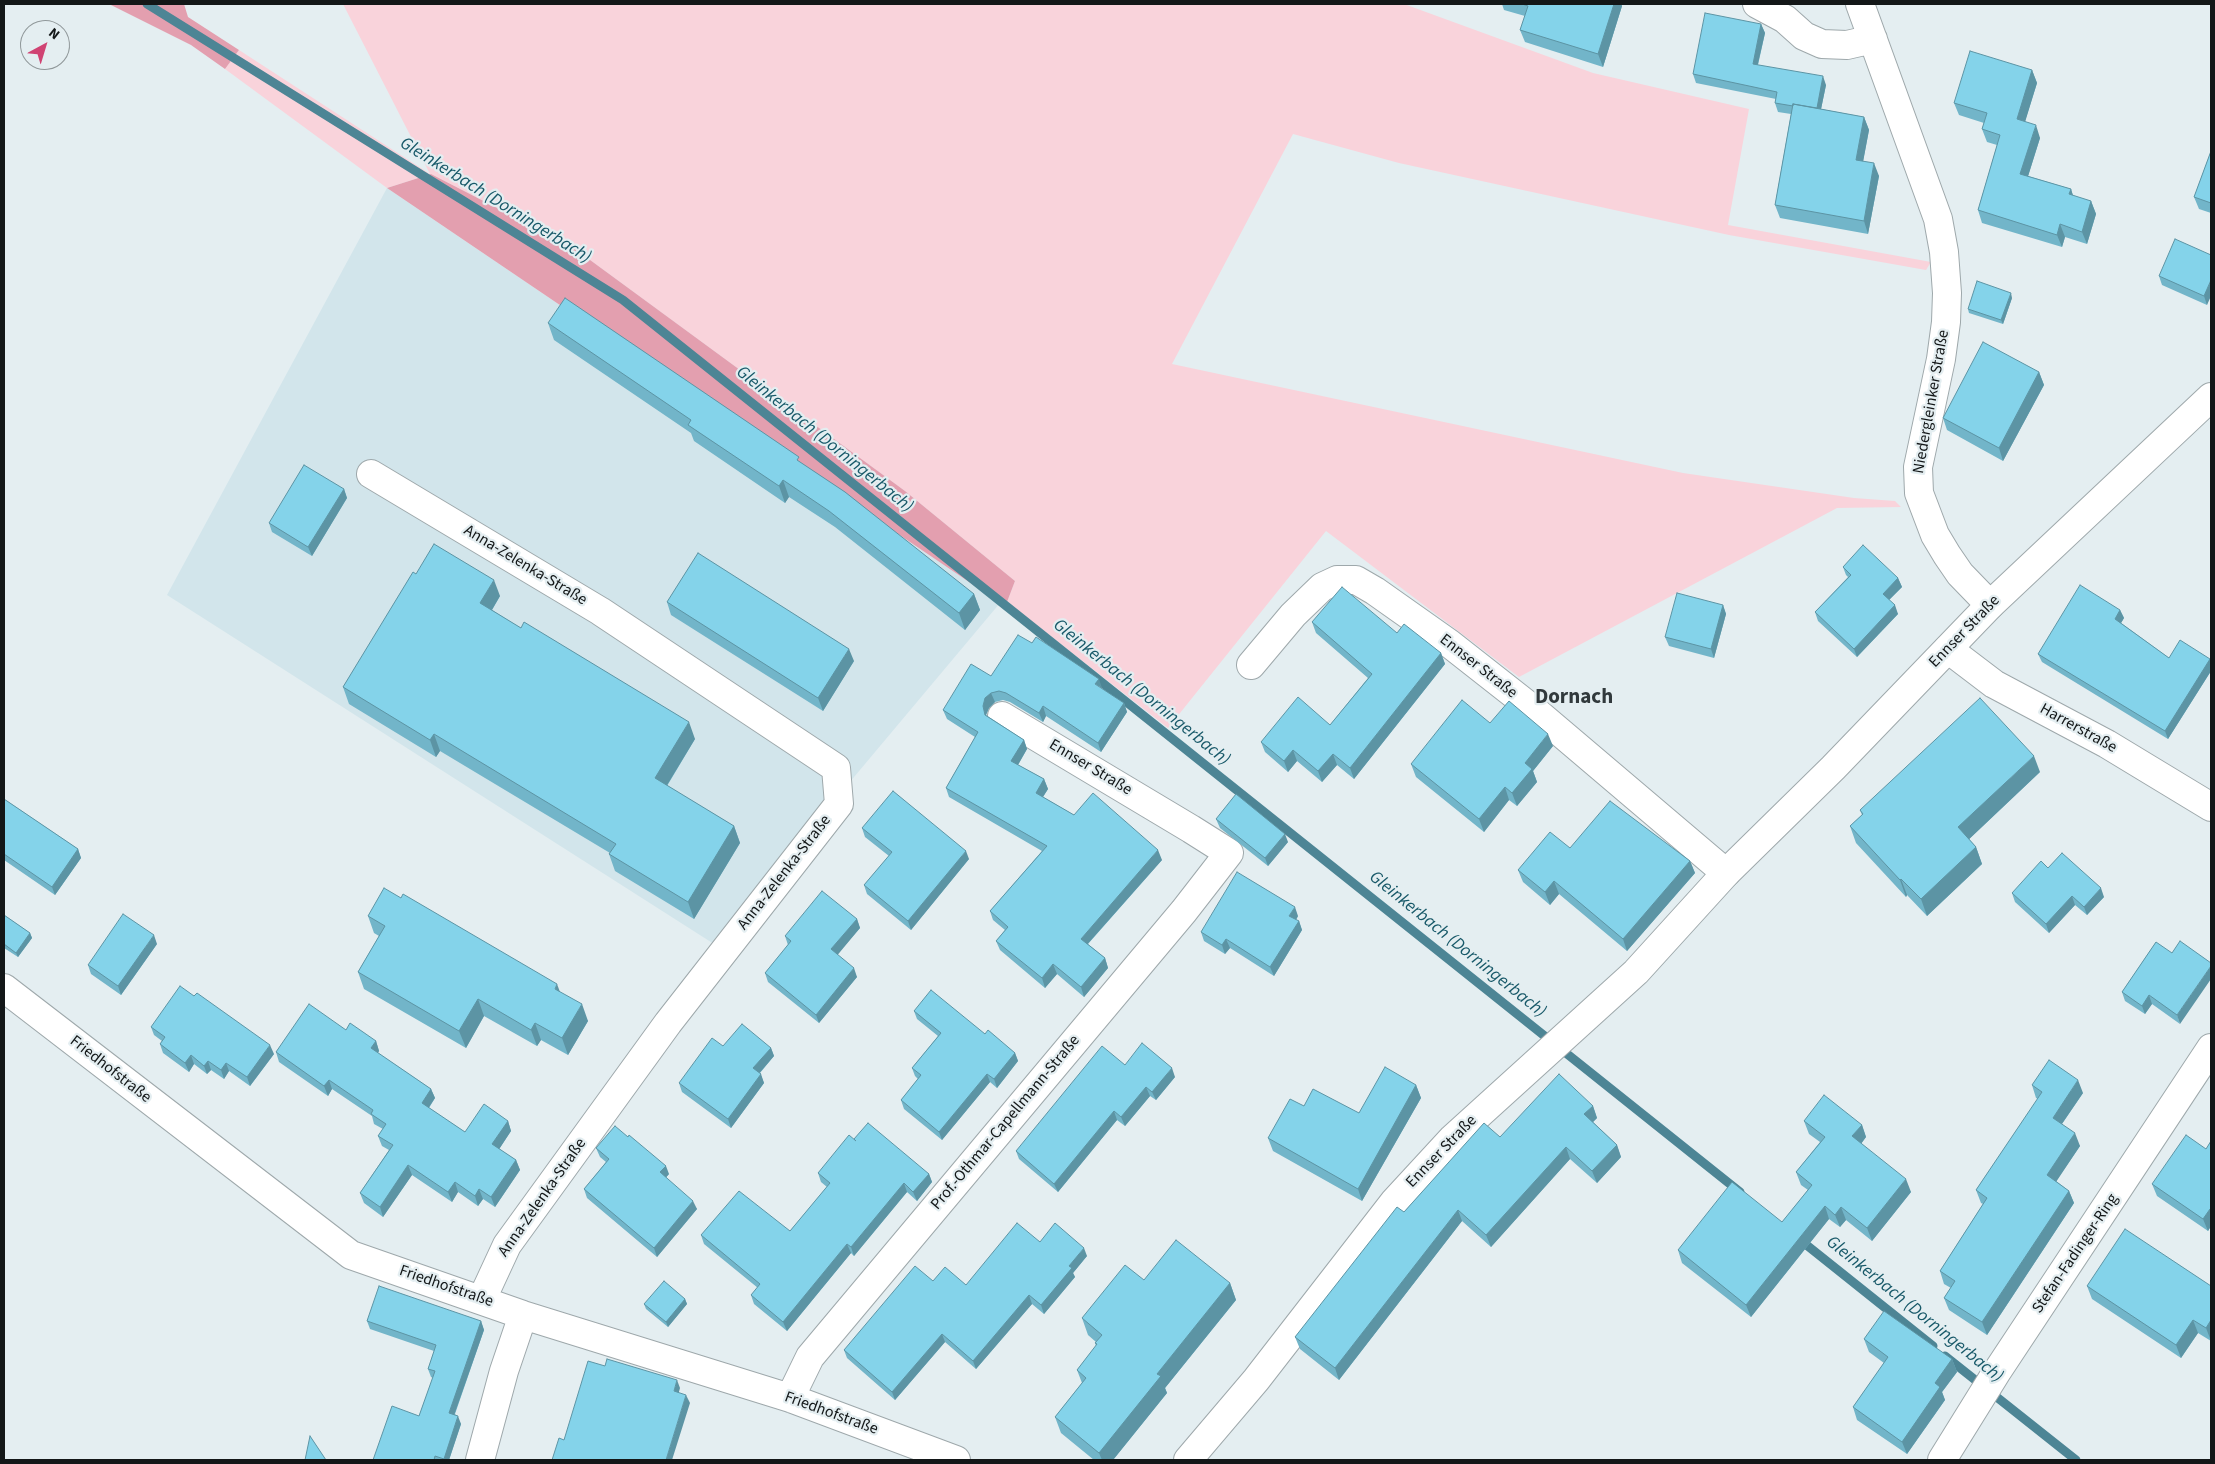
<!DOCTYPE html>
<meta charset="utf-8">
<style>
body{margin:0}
#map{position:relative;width:2215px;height:1464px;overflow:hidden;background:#e4eef1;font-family:"Source Sans 3",sans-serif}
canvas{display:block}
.frame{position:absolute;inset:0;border:5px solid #131718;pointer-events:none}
.north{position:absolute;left:20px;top:20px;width:50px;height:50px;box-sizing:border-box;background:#e4eef1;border:1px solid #90989a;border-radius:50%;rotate:39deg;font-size:14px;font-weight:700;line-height:20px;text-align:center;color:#131718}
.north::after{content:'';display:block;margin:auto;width:18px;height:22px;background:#d04373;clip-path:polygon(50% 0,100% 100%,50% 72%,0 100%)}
</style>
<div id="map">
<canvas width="2215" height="1464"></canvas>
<div class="frame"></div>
<div class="north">N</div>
</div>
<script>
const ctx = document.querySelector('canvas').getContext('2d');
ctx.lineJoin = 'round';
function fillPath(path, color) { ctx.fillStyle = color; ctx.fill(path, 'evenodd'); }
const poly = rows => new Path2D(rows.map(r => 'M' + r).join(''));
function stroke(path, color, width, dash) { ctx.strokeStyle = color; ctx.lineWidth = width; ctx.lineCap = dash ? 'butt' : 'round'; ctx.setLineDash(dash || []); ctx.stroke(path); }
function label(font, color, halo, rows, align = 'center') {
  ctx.font = font + ' "Source Sans 3",sans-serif'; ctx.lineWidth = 4.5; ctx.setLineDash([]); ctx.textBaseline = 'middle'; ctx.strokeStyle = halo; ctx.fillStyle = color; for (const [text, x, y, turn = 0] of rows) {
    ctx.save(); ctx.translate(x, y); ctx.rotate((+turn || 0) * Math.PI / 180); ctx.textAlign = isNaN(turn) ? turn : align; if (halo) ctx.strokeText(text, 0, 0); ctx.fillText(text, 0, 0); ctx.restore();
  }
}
fillPath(poly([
 [387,188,1000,603,714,944,167,595]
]), '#d2e5eb');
fillPath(poly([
 [343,4,1404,4,1593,73,1749,109,1728,225,1931,262,1926,270,1729,235,1399,163,1293,134,1172,364,1683,473,1854,498,1895,501,1901,507,1837,508,1519,677,1326,531,1168,728,1007,602,1015,581,905,491,571,246,431,174,387,188,225,69,239,50,430,174]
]), '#f9d3db');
fillPath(poly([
 [109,4,184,4,188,17,239,50,225,69,191,45],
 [431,174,571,246,905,491,1015,581,1007,602,1000,603,387,188]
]), '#e39faf');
stroke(poly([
 [147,4,623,300,1740,1192],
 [1799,1239,1933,1346],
 [1945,1356,2076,1460]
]), '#4d8595', 9);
const street = poly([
 [1757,4,1785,19,1804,36,1822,44,1847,45,1873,39],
 [1860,4,1938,219,1944,252,1947,293,1946,322,1941,359,1918,467,1919,493,1935,535,1947,555,1960,574,1990,605],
 [371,474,600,611,836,768,839,804,668,1023,507,1245,482,1299],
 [1948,649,1994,684,2107,744,2211,807],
 [1251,665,1293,615,1322,587,1337,580,1356,580,1375,591,1450,644,1534,710,1726,873],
 [4,988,351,1255,523,1315,790,1398,956,1460],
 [790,1398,810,1357,1184,911,1229,853,1191,829,1002,716],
 [480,1460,504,1371,523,1315],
 [1942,1460,1996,1373,2211,1048]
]);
const secondary = poly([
 [1188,1460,1256,1380,1394,1202,1453,1138,1636,972,1726,873,1833,768,1990,605,2211,397]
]);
stroke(street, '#9ea8ab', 30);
stroke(secondary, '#9ea8ab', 30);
stroke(street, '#fff', 28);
stroke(secondary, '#fff', 28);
fillPath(poly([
 [1502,4,1621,4,1622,6,1603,67,1525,42,1520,30,1525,16,1504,10],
 [1761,24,1765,33,1758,65,1826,85,1821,109,1864,117,1869,130,1863,161,1879,176,1868,234,1780,218,1775,205,1791,114,1778,112,1775,103,1776,99,1696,83,1693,74],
 [2032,70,2037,83,2025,121,2040,138,2028,176,2071,189,2073,196,2091,201,2096,214,2087,244,2065,237,2062,247,1982,223,1978,210,1997,145,1987,142,1982,129,1984,123,1959,115,1954,103],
 [2211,151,2211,213,2199,209,2194,197],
 [2211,255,2207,305,2162,285,2159,276],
 [2012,298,2003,324,1969,313,1968,309],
 [548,323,974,594,980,610,965,630,835,527,789,497,785,503,694,441,691,433,554,340],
 [2039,372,2044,385,2003,461,1947,430,1943,418],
 [344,489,347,498,312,556,272,532,269,523],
 [1843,567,1898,578,1902,587,1889,600,1898,614,1857,657,1818,621,1815,612,1848,577,1846,575],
 [416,574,500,596,492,610,695,739,667,786,734,826,740,843,694,919,615,871,609,854,610,853,440,751,436,757,349,704,343,687],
 [667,602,854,661,823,711,671,615],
 [1723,605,1726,614,1714,658,1669,646,1665,637],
 [2120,610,2124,618,2121,623,2169,658,2210,659,2211,662,2211,671,2168,739,2042,662,2038,654],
 [1312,622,1397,633,1441,653,1445,664,1354,779,1337,765,1322,782,1297,761,1288,772,1265,752,1261,742,1330,725,1368,678,1316,633],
 [991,676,1102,689,1124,703,1127,712,1101,752,1046,716,1043,722,1010,702,1003,700,995,702,989,708,986,715,1024,740,1027,749,1018,765,1044,779,1048,789,1043,797,1074,815,1162,860,1088,944,1105,958,1108,968,1084,997,1057,974,1045,988,1000,950,996,941,1005,930,993,920,990,911,1042,851,949,797,946,788,975,737,947,719,943,710],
 [1490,723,1553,746,1533,771,1537,782,1517,806,1509,800,1484,832,1416,777,1411,764],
 [2040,772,1969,839,1976,847,1982,864,1927,916,1907,895,1906,897,1856,843,1850,826,1862,815,1860,810],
 [4,799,78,849,81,858,55,895,4,860],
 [1216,819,1288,842,1268,866,1220,828],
 [862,828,969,859,911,930,867,894,864,885,889,856,865,837],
 [1570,848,1690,861,1695,873,1627,951,1559,894,1550,905,1523,882,1518,870],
 [2048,868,2104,897,2087,915,2075,905,2049,933,2015,902,2012,893],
 [4,915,30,933,32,938,18,957,4,948],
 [368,916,560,992,588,1021,568,1055,541,1040,537,1046,484,1016,466,1048,364,989,358,972,379,936,374,933],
 [1298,916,1296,920,1299,921,1302,930,1274,976,1230,948,1225,954,1204,941,1201,932],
 [857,919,860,928,837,954,857,977,819,1023,768,982,765,973,788,945,785,936],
 [2156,942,2180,1024,2152,1004,2145,1014,2125,1001,2122,992],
 [157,944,121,995,91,974,88,965],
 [914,1011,985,1034,1015,1053,1018,1061,997,1088,990,1082,942,1140,904,1109,901,1100,918,1079,915,1076,912,1068,938,1036,917,1019],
 [151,1027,274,1054,250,1086,229,1071,224,1079,211,1070,207,1074,194,1064,189,1072,163,1053,160,1044,162,1041,154,1035],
 [346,1030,376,1041,379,1051,378,1053,431,1089,435,1098,429,1108,465,1132,508,1121,511,1131,499,1149,516,1160,520,1170,495,1207,483,1199,478,1206,458,1192,452,1202,412,1175,383,1217,364,1203,360,1193,389,1150,382,1146,378,1136,383,1129,374,1124,372,1116,332,1089,328,1096,279,1062,276,1052],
 [723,1046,771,1048,774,1056,760,1073,764,1083,731,1128,682,1092,679,1083],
 [1125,1065,1175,1077,1156,1100,1150,1096,1125,1126,1117,1120,1058,1192,1019,1159,1016,1151],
 [1416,1085,1421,1098,1362,1201,1273,1151,1268,1138,1304,1106,1359,1113],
 [2032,1085,2083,1093,2062,1124,2080,1146,2056,1181,2069,1191,2074,1203,1987,1335,1949,1310,1944,1298,1951,1288,1944,1284,1940,1271,1983,1204,1981,1203,1976,1190,2038,1099,2036,1098],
 [1593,1106,1597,1118,1593,1122,1617,1145,1621,1157,1597,1183,1570,1159,1491,1247,1462,1221,1339,1380,1300,1349,1295,1337,1404,1212,1500,1137],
 [1804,1121,1862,1125,1866,1137,1861,1144,1911,1192,1872,1241,1846,1220,1840,1227,1829,1219,1751,1317,1682,1263,1678,1250,1782,1222,1808,1190,1801,1185,1796,1172,1820,1142,1809,1134],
 [854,1140,929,1174,932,1182,917,1201,907,1192,854,1256,851,1253,787,1331,754,1304,751,1295,758,1288,704,1244,701,1235,790,1231,827,1187,821,1182,818,1173],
 [2211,1141,2211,1226,2208,1231,2157,1196,2152,1184,2206,1149],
 [596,1148,669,1174,666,1177,697,1209,657,1257,587,1198,584,1189,606,1162,600,1157],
 [1040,1242,1087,1256,1073,1273,1075,1277,1044,1314,1032,1304,976,1369,945,1342,895,1400,847,1358,844,1350,966,1285],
 [1144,1280,1230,1283,1236,1300,1165,1388,1167,1393,1113,1460,1094,1460,1061,1433,1055,1417,1082,1383,1077,1370,1096,1346,1095,1343,1096,1342,1088,1335,1082,1318],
 [2087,1286,2211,1286,2211,1341,2198,1333,2181,1358,2092,1299],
 [685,1299,687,1304,668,1327,646,1309,644,1304],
 [367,1321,481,1321,484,1330,455,1414,461,1424,449,1460,373,1460,419,1416,433,1378,431,1377,428,1369,434,1351,370,1329],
 [1864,1339,1952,1359,1957,1372,1942,1392,1945,1400,1907,1454,1857,1420,1853,1407,1884,1363,1869,1352]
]), '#72b5c9');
fillPath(poly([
 [1614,4,1621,4,1622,6,1603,67,1598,54],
 [1761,24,1765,33,1756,72,1753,64],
 [2032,70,2037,83,2022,132,2017,119],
 [1823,76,1826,85,1819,119,1816,110],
 [1864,117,1869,130,1861,173,1856,160],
 [2036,125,2040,138,2025,186,2020,174],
 [1874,163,1879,176,1868,234,1864,221],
 [2071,189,2075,202,2069,194],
 [2091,201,2096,214,2087,244,2082,232],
 [2060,224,2065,237,2062,247,2057,235],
 [2211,280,2211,296,2207,305,2204,296],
 [2011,293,2012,298,2003,324,2001,320],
 [2039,372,2044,385,2003,461,1999,448],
 [783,480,789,497,785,503,779,486],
 [344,489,347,498,312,556,308,547],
 [1898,578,1902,587,1886,603,1883,594],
 [494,580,500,596,486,620,480,603],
 [974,594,980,610,965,630,959,613],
 [1723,605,1726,614,1714,658,1711,649],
 [1895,605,1898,614,1857,657,1854,649],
 [2120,610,2124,618,2118,628,2115,619],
 [849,649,854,661,823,711,818,698],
 [1441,653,1445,664,1354,779,1350,768],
 [2210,659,2211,662,2211,671,2168,739,2165,731],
 [1099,679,1102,688,1095,684],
 [991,693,995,702,989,708,986,715,985,715,983,706,985,698],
 [1124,703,1127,712,1101,752,1098,743],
 [1043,706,1046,716,1043,722,1039,713],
 [689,722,695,739,661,795,655,778],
 [434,734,440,751,436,757,430,740],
 [1548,734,1553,746,1533,771,1537,782,1517,806,1512,793,1525,763],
 [1024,740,1027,749,1015,770,1011,761],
 [1293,750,1297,761,1288,772,1284,761],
 [1333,754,1337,765,1322,782,1318,771],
 [2034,756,2040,772,1964,844,1958,827],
 [1044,779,1048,789,1039,803,1036,793],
 [1505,787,1509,800,1484,832,1479,819],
 [734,826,740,843,694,919,688,902],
 [1285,834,1288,842,1268,866,1265,858],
 [1976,847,1982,864,1927,916,1921,899],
 [78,849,81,858,55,895,52,887],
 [1158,850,1162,860,1084,948,1081,939],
 [966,851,969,859,911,930,908,921],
 [1690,861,1695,873,1627,951,1623,939],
 [1901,879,1907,895,1906,897,1900,880],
 [1554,881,1559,894,1550,905,1545,892],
 [2101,888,2104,897,2087,915,2084,907],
 [2072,896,2075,905,2049,933,2046,924],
 [1295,907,1298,916,1293,925,1289,916],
 [857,919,860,928,835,958,831,949],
 [1299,921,1302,930,1274,976,1270,967],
 [30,933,32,938,18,957,16,953],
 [154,935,157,944,121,995,118,986],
 [1226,939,1230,948,1225,954,1222,945],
 [1105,958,1108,968,1084,997,1081,987],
 [1053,964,1057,974,1045,988,1042,978],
 [2211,966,2211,979,2180,1024,2177,1015],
 [854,968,857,977,819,1023,816,1015],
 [557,984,563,1000,555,989],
 [2149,995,2152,1004,2145,1014,2142,1006],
 [478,999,484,1016,466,1048,459,1031],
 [582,1004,588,1021,568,1055,562,1038],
 [535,1023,541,1040,537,1046,531,1030],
 [376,1041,379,1051,374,1058,371,1048],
 [270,1045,274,1054,250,1086,247,1077],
 [771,1048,774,1056,756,1077,753,1068],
 [1015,1053,1018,1061,997,1088,994,1079],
 [191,1055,194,1064,189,1072,185,1063],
 [208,1061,211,1070,207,1074,204,1066],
 [226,1063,229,1071,224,1079,221,1070],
 [1172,1068,1175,1077,1156,1100,1152,1092],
 [761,1074,764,1083,731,1128,728,1119],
 [987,1074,990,1082,942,1140,939,1132],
 [329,1080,332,1089,328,1096,324,1086],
 [2078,1080,2083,1093,2057,1131,2053,1118],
 [1416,1085,1421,1098,1362,1201,1358,1189],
 [1146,1087,1150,1096,1125,1126,1121,1117],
 [431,1089,435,1098,425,1113,422,1103],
 [1593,1106,1597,1118,1589,1126,1584,1114],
 [1114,1111,1117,1120,1058,1192,1054,1184],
 [508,1121,511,1131,496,1154,492,1144],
 [1862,1125,1866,1137,1857,1149,1852,1136],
 [2075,1133,2080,1146,2052,1188,2047,1175],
 [1617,1145,1621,1157,1597,1183,1592,1171],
 [1566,1147,1570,1159,1491,1247,1486,1235],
 [516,1160,520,1170,495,1207,491,1197],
 [408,1165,412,1175,383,1217,380,1207],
 [666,1166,669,1174,663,1181,660,1172],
 [929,1174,932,1182,917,1201,913,1192],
 [1906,1179,1911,1192,1872,1241,1867,1228],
 [455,1182,458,1192,452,1202,448,1192],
 [904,1183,907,1192,854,1256,851,1247],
 [479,1189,483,1199,478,1206,475,1196],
 [2069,1191,2074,1203,1987,1335,1982,1322],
 [693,1201,697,1209,657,1257,654,1248],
 [1825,1206,1829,1219,1751,1317,1746,1305],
 [1841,1207,1846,1220,1840,1227,1835,1215],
 [2210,1209,2211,1213,2211,1226,2208,1231,2203,1219],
 [1458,1210,1462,1221,1339,1380,1335,1368],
 [847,1244,851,1253,787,1331,783,1322],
 [1084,1248,1087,1256,1073,1273,1075,1277,1044,1314,1041,1305,1069,1266],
 [1230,1283,1236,1300,1165,1388,1167,1393,1113,1460,1102,1460,1099,1453,1157,1374],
 [1029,1295,1032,1304,976,1369,973,1361],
 [685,1299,687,1304,668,1327,666,1322],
 [2193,1320,2198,1333,2181,1358,2176,1345],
 [2211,1320,2211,1341,2206,1328],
 [481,1321,484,1330,452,1421,449,1413],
 [942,1334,945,1342,895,1400,892,1392],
 [1952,1359,1957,1372,1942,1392,1945,1400,1907,1454,1902,1442,1935,1383],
 [677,1380,680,1388,677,1399,674,1391],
 [686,1395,690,1403,672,1460,666,1460],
 [458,1416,461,1424,449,1460,444,1460,444,1459]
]), '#5c94a4');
const building = poly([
 [1522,4,1614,4,1598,54,1520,30,1528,6,1522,4],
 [1705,13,1761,24,1753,64,1823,76,1817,108,1793,104,1793,106,1775,103,1777,92,1693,74,1705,13],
 [1970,51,2032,70,2017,119,2036,125,2020,174,2071,189,2069,194,2091,201,2082,232,2060,224,2057,235,1978,210,2000,135,1982,129,1987,113,1954,103,1970,51],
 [1793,104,1864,117,1856,160,1874,163,1864,221,1775,205,1793,104],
 [2211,151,2211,203,2194,197,2211,151],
 [2175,239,2211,255,2211,280,2204,296,2159,276,2175,239],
 [1977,281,2011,293,2001,320,1968,309,1977,281],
 [565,298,799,457,797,460,845,492,974,594,959,613,829,511,783,480,779,486,688,425,691,420,548,323,565,298],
 [1983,342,2039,372,1999,448,1943,418,1983,342],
 [304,465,344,489,308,547,269,523,304,465],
 [434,544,494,580,480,603,521,628,524,622,689,722,655,778,734,826,688,902,609,854,616,844,434,734,430,740,343,687,413,572,416,574,434,544],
 [1863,545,1898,578,1883,594,1895,605,1854,649,1815,612,1851,575,1843,567,1863,545],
 [698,553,849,649,818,698,667,602,698,553],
 [2080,585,2120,610,2115,619,2169,658,2180,640,2210,659,2165,731,2038,654,2080,585],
 [1342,587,1397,633,1404,624,1441,653,1350,768,1333,754,1318,771,1293,750,1284,761,1261,742,1298,697,1330,725,1372,674,1312,622,1342,587],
 [1677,593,1723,605,1711,649,1665,637,1677,593],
 [1018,635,1032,643,1036,637,1099,679,1095,684,1124,703,1098,743,1043,706,1039,713,1006,693,999,691,991,693,985,698,983,706,985,715,1024,740,1011,761,1044,779,1036,793,1074,815,1093,793,1158,850,1081,939,1105,958,1081,987,1053,964,1042,978,996,941,1008,927,990,911,1047,846,946,788,978,732,943,710,971,664,991,676,1018,635],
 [1980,698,2034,756,1958,827,1976,847,1921,899,1901,879,1900,880,1850,826,1863,814,1860,810,1980,698],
 [1462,700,1490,723,1509,701,1548,734,1525,763,1532,769,1512,793,1505,787,1479,819,1411,764,1462,700],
 [893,791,966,851,908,921,864,885,892,852,862,828,893,791],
 [1236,794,1285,834,1265,858,1216,819,1236,794],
 [4,799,78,849,52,887,4,854,4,799],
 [1610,801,1690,861,1623,939,1554,881,1545,892,1518,870,1550,832,1570,848,1610,801],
 [2062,853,2101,888,2084,907,2072,896,2046,924,2012,893,2041,861,2048,868,2062,853],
 [1237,872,1295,907,1289,916,1299,921,1270,967,1226,939,1222,945,1201,932,1237,872],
 [384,888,401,898,403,894,557,984,555,989,582,1004,562,1038,535,1023,531,1030,478,999,459,1031,358,972,385,926,368,916,384,888],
 [822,891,857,919,831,949,854,968,816,1015,765,973,791,941,785,936,822,891],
 [123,914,154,935,118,986,88,965,123,914],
 [4,915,30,933,16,953,4,944,4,915],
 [2180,941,2211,963,2211,966,2177,1015,2149,995,2142,1006,2122,992,2156,942,2172,953,2180,941],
 [180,986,194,996,197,993,270,1045,247,1077,226,1063,221,1070,208,1061,204,1066,191,1055,185,1063,160,1044,165,1037,151,1027,180,986],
 [931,990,985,1034,988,1030,1015,1053,994,1079,987,1074,939,1132,901,1100,921,1075,912,1068,941,1033,914,1011,931,990],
 [309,1004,346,1030,350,1023,376,1041,371,1048,431,1089,422,1103,465,1132,484,1104,508,1121,492,1144,516,1160,491,1197,479,1189,475,1196,455,1182,448,1192,408,1165,380,1207,360,1193,393,1145,378,1136,386,1124,371,1114,373,1110,329,1080,324,1086,276,1052,309,1004],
 [742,1024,771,1048,753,1068,761,1074,728,1119,679,1083,712,1038,723,1046,742,1024],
 [1142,1043,1172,1068,1152,1092,1146,1087,1121,1117,1114,1111,1054,1184,1016,1151,1102,1046,1125,1065,1142,1043],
 [2049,1060,2078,1080,2053,1118,2075,1133,2047,1175,2069,1191,1982,1322,1944,1298,1955,1281,1940,1271,1987,1198,1976,1190,2042,1092,2032,1085,2049,1060],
 [1385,1067,1416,1085,1358,1189,1268,1138,1290,1099,1304,1106,1313,1089,1359,1113,1385,1067],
 [1559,1074,1593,1106,1584,1114,1617,1145,1592,1171,1566,1147,1486,1235,1458,1210,1335,1368,1295,1337,1397,1207,1404,1212,1484,1123,1500,1137,1559,1074],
 [1824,1095,1862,1125,1852,1136,1906,1179,1867,1228,1841,1207,1835,1215,1825,1206,1746,1305,1678,1250,1732,1182,1782,1222,1812,1185,1796,1172,1825,1137,1804,1121,1824,1095],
 [868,1123,929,1174,913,1192,904,1183,851,1247,847,1244,783,1322,751,1295,760,1284,701,1235,739,1191,790,1231,830,1183,818,1173,849,1135,856,1141,854,1139,868,1123],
 [615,1126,628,1137,629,1135,666,1166,660,1172,693,1201,654,1248,584,1189,609,1159,596,1148,615,1126],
 [2186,1135,2206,1149,2211,1141,2211,1211,2210,1209,2203,1219,2152,1184,2186,1135],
 [1017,1223,1040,1242,1055,1223,1084,1248,1069,1266,1072,1268,1041,1305,1029,1295,973,1361,942,1334,892,1392,844,1350,915,1266,933,1281,945,1267,966,1285,1017,1223],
 [2125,1229,2211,1286,2211,1320,2206,1328,2193,1320,2176,1345,2087,1286,2125,1229],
 [1176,1240,1230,1283,1157,1374,1161,1376,1099,1453,1055,1417,1086,1378,1077,1370,1097,1344,1095,1343,1102,1335,1082,1318,1125,1265,1144,1280,1176,1240],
 [664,1281,685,1299,666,1322,644,1304,664,1281],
 [379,1286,481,1321,449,1413,458,1416,444,1459,435,1456,434,1460,373,1460,392,1406,419,1416,435,1371,428,1369,436,1345,367,1321,379,1286],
 [1884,1311,1952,1359,1935,1383,1940,1387,1902,1442,1853,1407,1888,1357,1864,1339,1884,1311],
 [607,1359,677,1380,674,1391,686,1395,666,1460,552,1460,559,1438,564,1440,588,1361,605,1366,607,1359],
 [310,1436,326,1460,305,1460,310,1436]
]);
fillPath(building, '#84d3ea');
stroke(building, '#5c94a4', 1);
label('16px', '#131718', '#e4eef1', [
 ["Niedergleinker Straße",1932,402,-80],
 ["Anna-Zelenka-Straße",525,566,31],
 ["Ennser Straße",1965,632,-46],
 ["Ennser Straße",1478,667,38],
 ["Harrerstraße",2078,729,29],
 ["Ennser Straße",1090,768,31],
 ["Anna-Zelenka-Straße",785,873,-52],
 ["Friedhofstraße",110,1070,38],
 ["Prof.-Othmar-Capellmann-Straße",1006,1123,-50],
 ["Ennser Straße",1442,1152,-46],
 ["Anna-Zelenka-Straße",543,1198,-55],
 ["Stefan-Fadinger-Ring",2076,1254,-56],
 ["Friedhofstraße",446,1287,19],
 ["Friedhofstraße",831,1414,20]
]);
label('italic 18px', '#185969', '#e4eef1', [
 ["Gleinkerbach (Dorningerbach)",495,201,32],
 ["Gleinkerbach (Dorningerbach)",824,440,39],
 ["Gleinkerbach (Dorningerbach)",1141,693,39],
 ["Gleinkerbach (Dorningerbach)",1457,945,39],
 ["Gleinkerbach (Dorningerbach)",1914,1310,39]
]);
label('bold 21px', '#31393c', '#e4eef1', [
 ["Dornach",1574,698]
]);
</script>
